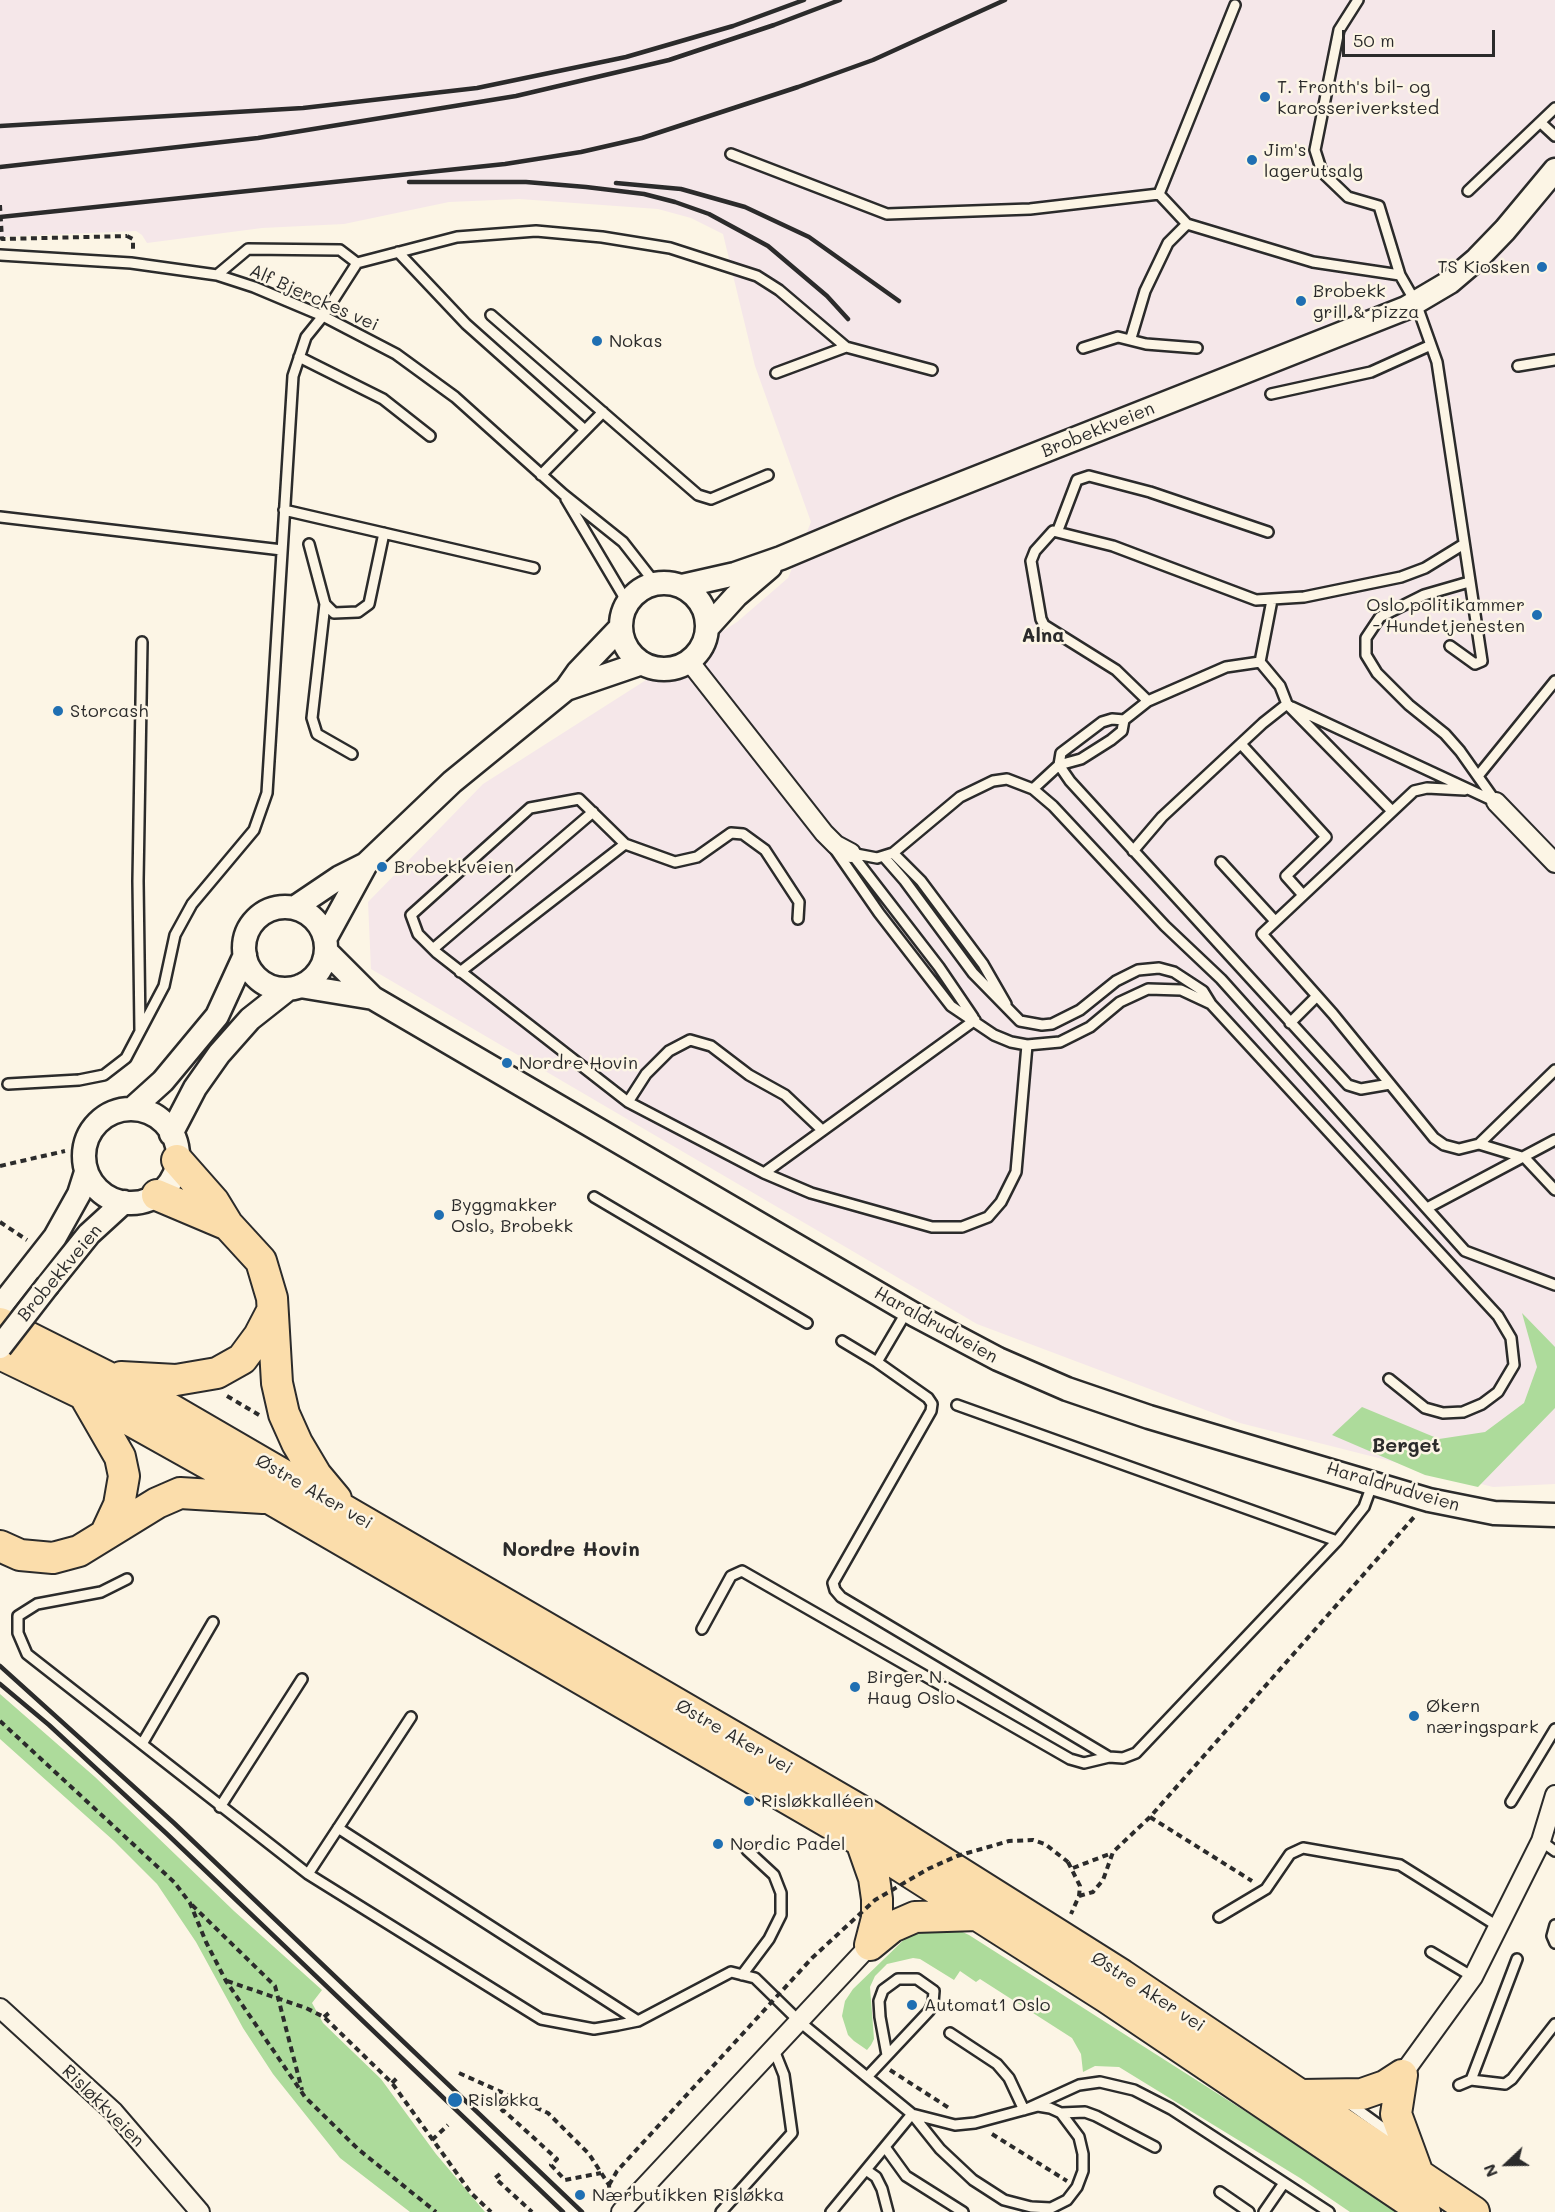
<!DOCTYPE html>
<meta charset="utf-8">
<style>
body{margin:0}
#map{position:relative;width:1555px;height:2212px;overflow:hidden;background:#fcf5e5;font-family:Mali,sans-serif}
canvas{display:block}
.north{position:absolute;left:1477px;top:2134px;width:60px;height:60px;-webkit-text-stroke:4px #fcf5e5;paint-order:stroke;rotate:248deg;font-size:16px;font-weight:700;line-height:24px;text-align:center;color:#2b2b2b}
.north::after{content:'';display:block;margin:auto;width:21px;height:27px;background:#2b2b2b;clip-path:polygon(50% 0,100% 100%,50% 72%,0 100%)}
.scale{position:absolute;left:1342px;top:30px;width:153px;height:27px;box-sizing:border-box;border:3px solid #2b2b2b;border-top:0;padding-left:8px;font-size:18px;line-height:21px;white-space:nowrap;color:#2b2b2b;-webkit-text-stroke:4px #fcf5e5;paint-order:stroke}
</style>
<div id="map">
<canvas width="1555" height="2212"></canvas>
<div class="north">N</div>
<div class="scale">50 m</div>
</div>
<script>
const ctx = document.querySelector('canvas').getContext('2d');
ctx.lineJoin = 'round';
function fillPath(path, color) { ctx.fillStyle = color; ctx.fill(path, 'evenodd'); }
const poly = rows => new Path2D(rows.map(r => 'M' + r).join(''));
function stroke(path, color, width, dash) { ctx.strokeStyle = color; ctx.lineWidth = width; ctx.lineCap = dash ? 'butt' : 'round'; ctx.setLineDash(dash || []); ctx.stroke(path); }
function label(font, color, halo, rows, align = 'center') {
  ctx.font = font + ' Mali,sans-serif'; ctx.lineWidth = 5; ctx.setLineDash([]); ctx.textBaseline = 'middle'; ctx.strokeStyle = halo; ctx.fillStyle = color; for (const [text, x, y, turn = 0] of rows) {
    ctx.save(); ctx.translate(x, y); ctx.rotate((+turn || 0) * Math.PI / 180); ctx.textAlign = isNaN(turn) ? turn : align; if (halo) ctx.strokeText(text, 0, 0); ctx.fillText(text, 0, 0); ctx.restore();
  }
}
fillPath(poly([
 [0,0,1555,0,1555,1484,1493,1487,1240,1423,977,1324,371,969,368,902,483,784,737,622,788,578,811,522,755,366,723,234,691,218,658,209,519,199,449,202,344,224,262,228,147,243,142,235,136,231,0,237]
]), '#f5e7e9');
fillPath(poly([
 [1522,1313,1555,1347,1555,1408,1478,1487,1425,1475,1332,1435,1362,1407,1439,1439,1485,1432,1524,1403,1537,1367],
 [0,1694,95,1777,234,1911,322,1990,312,2003,323,2023,381,2079,436,2154,485,2212,410,2212,340,2158,273,2074,243,2028,196,1942,157,1884,114,1841,0,1739],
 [952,1927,969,1935,1320,2159,1397,2212,1350,2212,1300,2178,1119,2067,1095,2066,1083,2072,1081,2054,1072,2038,980,1979,976,1982,960,1971,954,1980,920,1959,913,1958,887,1964,875,1976,870,1987,874,2039,871,2045,867,2050,854,2041,848,2035,842,2016,845,2001,853,1989,916,1928]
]), '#addb9b');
const service = poly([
 [1358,0,1339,30,1315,150,1322,172,1348,197,1379,206,1400,275,1416,303,1437,362,1482,661,1475,664,1450,646],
 [1541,123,1555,136],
 [731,154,887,214,1030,209,1159,194,1187,224,1313,262,1400,275],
 [1468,191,1555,108],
 [1159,194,1235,5],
 [398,252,466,324,585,430],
 [0,255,131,263,217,275,254,287,323,316,396,354,455,397,563,494,623,542,655,583],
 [217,275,248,249,340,250,357,263],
 [491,315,698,495,711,499,768,475],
 [1131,338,1145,291,1168,243,1187,224],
 [1083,348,1118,337,1146,344,1197,348],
 [299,357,383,399,430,436],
 [1518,366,1555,360],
 [776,373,846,347],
 [1271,394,1371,372,1431,345],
 [541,475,603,412],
 [566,499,627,602],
 [284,510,534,568],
 [0,517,282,550],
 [1058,530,1077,480,1089,476,1150,492,1268,532],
 [309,544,325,604,334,613,358,612,369,604,384,533],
 [1469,582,1424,595,1380,617,1366,638,1366,655,1377,673,1409,705,1445,734,1460,751,1496,802],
 [1272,600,1260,662,1280,686,1287,704,1392,811],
 [325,604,312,718,317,734,352,754],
 [1148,701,1116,670,1044,625,1041,619,1031,561,1035,551,1053,531,1113,546,1256,600,1304,597,1401,577,1425,568,1464,544],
 [1292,707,1496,802],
 [1124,720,1112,719,1102,722,1061,753,1059,765,1070,781,1348,1085,1361,1089,1390,1084],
 [1241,744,1326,837,1286,876,1303,895],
 [1478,776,1555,681],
 [1033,789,1059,765,1081,759,1111,740,1122,731,1124,720,1148,701,1226,667,1260,662],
 [1465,790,1427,788,1414,791,1262,934,1333,1014,1434,1138,1444,1145,1459,1149,1479,1144,1555,1070],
 [834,848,879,913,951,1006,994,1035,1011,1042,1027,1045,1060,1042,1090,1027,1120,1002,1148,989,1181,990,1211,1004],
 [1133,851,1162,817,1263,723,1287,704],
 [851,853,877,858,893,853,960,797,993,781,1007,779,1033,789,1053,806,1165,926,1221,979,1465,1251,1555,1285],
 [851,853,939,967,973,1017],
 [893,853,921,881,983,964,1006,1004],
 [884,857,905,881,973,973,1020,1021,1042,1025,1052,1024,1080,1010,1116,981,1138,970,1159,968,1174,972,1203,991,1211,1004,1498,1316,1511,1338,1514,1365,1498,1392,1482,1404,1463,1412,1443,1413,1425,1408,1389,1379],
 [1221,862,1275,921],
 [798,919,799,902,765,850,743,834,731,833,697,857,675,862,625,844,579,799,530,808,411,915,418,934,437,953,628,1102,764,1173,811,1193,932,1227,962,1227,988,1217,1001,1202,1016,1172,1027,1045],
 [433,949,593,812],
 [460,972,625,844],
 [1290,1023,1317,996],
 [140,1031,138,881,142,642],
 [8,1084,79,1080,104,1075,126,1058,164,986,175,935,192,904,254,830,267,793,293,376,306,337,323,316,357,263,457,237,536,231,602,237,670,248,757,276,779,290,846,347,932,370],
 [628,1102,646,1074,669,1051,690,1040,711,1046,749,1075,785,1095,822,1130],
 [1479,1144,1525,1158,1555,1190],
 [764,1173,975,1020],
 [594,1197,807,1323],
 [1429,1207,1555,1140],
 [907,1311,877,1362,928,1398,932,1404,931,1411,833,1583,835,1590,841,1597,1109,1757],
 [842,1341,877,1362],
 [957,1405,1337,1541],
 [127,1579,101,1592,37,1604,18,1616,18,1633,27,1654,308,1874,541,2019,594,2029,618,2025,638,2021,731,1972,755,1978,800,2022,912,2114,940,2149,973,2180,1004,2200,1031,2207,1051,2208,1067,2200,1077,2187,1083,2171,1083,2154,1079,2137,1061,2113,1050,2108,1038,2106,975,2123,955,2125,912,2114],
 [702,1629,731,1576,742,1571,1070,1759,1084,1763,1109,1757,1123,1758,1136,1753,1337,1541,1364,1507,1372,1485],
 [142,1744,213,1622],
 [1511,1802,1555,1729],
 [220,1807,302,1679],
 [338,1828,638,2021],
 [1541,1841,1555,1851],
 [308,1874,411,1717],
 [1219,1917,1266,1889,1290,1854,1303,1848,1400,1865,1499,1927],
 [1555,1925,1552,1936,1555,1943],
 [1431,1952,1473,1977],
 [742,1975,769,1939,781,1915,781,1893,774,1875,747,1850],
 [950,2033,997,2064,1009,2078,1024,2110,1079,2085,1100,2082,1134,2090,1171,2109,1329,2212],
 [868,2076,929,2011,933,2003,934,1991,917,1979,898,1979,883,1990,879,2001,880,2017,887,2055],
 [1471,2080,1517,1959],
 [1459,2085,1471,2080,1505,2084,1512,2079,1555,2024],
 [1347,2102,1394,2136],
 [1061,2113,1085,2112,1096,2116,1155,2147],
 [885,2147,906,2176,963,2212],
 [866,2170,876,2177,882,2189,888,2212],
 [1220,2192,1249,2212],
 [721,2212,792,2133,784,2075,774,2050],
 [831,2212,912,2114],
 [1264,2212,1284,2183]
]);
const minor = poly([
 [689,661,824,833,836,845,851,853],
 [1496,802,1555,863],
 [0,2008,114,2112,200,2212],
 [1402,2075,1473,1977,1541,1841,1555,1795],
 [621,2212,870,1945]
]);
const tertiary = poly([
 '621 626a43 43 0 1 1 86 0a43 43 0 1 1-86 0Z',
 [682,586,735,574,781,558,900,508,1406,308,1450,282,1477,259,1505,230,1555,170],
 [707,628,736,596,770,567],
 [566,689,642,663],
 '244 948a41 41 0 1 1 82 0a41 41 0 1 1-82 0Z',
 [294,908,340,877,366,864],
 [325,939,366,864,452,782,566,689,578,672,620,628],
 [326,951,373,998,915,1315,998,1359,1067,1389,1149,1417,1429,1500,1494,1513,1555,1515],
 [300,986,373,998],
 [132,1109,163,1081,217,1016,245,955],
 '84 1156a47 47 0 1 1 94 0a47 47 0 1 1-94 0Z',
 [171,1134,195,1088,219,1054,250,1019,288,989],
 [48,1285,89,1234,124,1202],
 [0,1307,55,1237,79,1194,86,1172]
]);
const trunk = poly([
 [177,1160,214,1202,228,1225,261,1261,272,1298,277,1383,284,1414,297,1443,316,1475,336,1499],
 [157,1195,228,1225],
 [0,1323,165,1406,868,1815,1122,1975,1474,2212],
 [0,1354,85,1395,269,1498,861,1841,1106,1997,1425,2212],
 [121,1377,176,1380,217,1373,242,1359,259,1336,271,1313],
 [86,1398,120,1457,124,1476,119,1505,106,1533],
 [0,1546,20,1555,53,1558,79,1551,157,1503,180,1493,263,1498],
 [861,1841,874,1878,877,1899,877,1918,870,1945],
 [870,1945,892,1927,915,1917,978,1915],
 [1402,2075,1396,2114,1418,2174],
 [1302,2095,1362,2094,1385,2086,1402,2075]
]);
stroke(service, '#2b2b2b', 14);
stroke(minor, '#2b2b2b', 22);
stroke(tertiary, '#2b2b2b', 27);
stroke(trunk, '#2b2b2b', 34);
stroke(poly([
 [127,236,133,239,133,250],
 [0,1166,65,1151],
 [0,1222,27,1240],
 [227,1396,259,1415],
 [0,1721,174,1882,190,1903,206,1942,226,1981,305,2097,358,2149,436,2212],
 [1150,1817,1252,1881],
 [1068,1862,1080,1886,1079,1896,1071,1914],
 [1073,1868,1112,1853],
 [1079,1896,1093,1892,1103,1880,1113,1852,1150,1817,1415,1516],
 [192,1905,275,1986,302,2090],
 [227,1981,306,2008,324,2017,392,2083,471,2193,491,2212],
 [324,2017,330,2012],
 [890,2070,949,2108],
 [459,2073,548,2113,589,2154,609,2185,610,2198],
 [392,2083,398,2077],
 [501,2112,503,2110,557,2159,551,2165,565,2180,601,2173],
 [992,2134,1067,2181],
 [432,2140,448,2125],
 [500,2174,495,2178,532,2212]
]), '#2b2b2b', 4, [6, 4.5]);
stroke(service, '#fcf5e5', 9);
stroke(minor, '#fcf5e5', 18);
stroke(tertiary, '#fcf5e5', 22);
stroke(trunk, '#fbddab', 30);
stroke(poly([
 [0,126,303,108,477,88,626,57,733,26,804,0],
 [0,167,258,138,516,96,669,60,774,25,840,0],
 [409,182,526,182,586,187,644,194,675,202,709,214,768,246,827,296,848,319],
 [616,183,681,189,745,207,809,237,899,301],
 [0,217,505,164,581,152,642,138,798,87,873,60,1005,0],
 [0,1666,174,1823,582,2212],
 [0,1684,49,1725,167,1834,563,2212]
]), '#2b2b2b', 4.5);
const tertiaryBridge = poly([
 [0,1347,48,1285]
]);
stroke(tertiaryBridge, '#2b2b2b', 27, []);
stroke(poly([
 [0,205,2,239,127,236],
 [609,2185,617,2171,812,1958,875,1900,928,1869,957,1856,1009,1841,1033,1840,1045,1844,1068,1862]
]), '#2b2b2b', 4, [6, 4.5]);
stroke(tertiaryBridge, '#fcf5e5', 22);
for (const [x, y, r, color] of [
 [1265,97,6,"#1f6fb2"],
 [1252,160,6,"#1f6fb2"],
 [1542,267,6,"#1f6fb2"],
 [1301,301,6,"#1f6fb2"],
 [597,341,6,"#1f6fb2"],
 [1537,615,6,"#1f6fb2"],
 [58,711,6,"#1f6fb2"],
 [382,867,6,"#1f6fb2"],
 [507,1063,6,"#1f6fb2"],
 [439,1215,6,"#1f6fb2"],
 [855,1687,6,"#1f6fb2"],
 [1414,1716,6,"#1f6fb2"],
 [749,1801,6,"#1f6fb2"],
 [718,1844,6,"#1f6fb2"],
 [912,2005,6,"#1f6fb2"],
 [455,2100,8,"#1f6fb2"],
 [580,2195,6,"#1f6fb2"]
]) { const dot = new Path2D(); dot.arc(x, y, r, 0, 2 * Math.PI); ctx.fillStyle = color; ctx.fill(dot); stroke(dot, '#fcf5e5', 2); }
label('18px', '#2b2b2b', '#fcf5e5', [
 ["T. Fronth's bil- og",1277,87],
 ["karosseriverksted",1277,108],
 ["Jim's",1264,150],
 ["lagerutsalg",1264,171],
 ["TS Kiosken",1530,267,"right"],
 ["Brobekk",1313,291],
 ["grill & pizza",1313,312],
 ["Nokas",609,341],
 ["Oslo politikammer",1525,605,"right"],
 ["- Hundetjenesten",1525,626,"right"],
 ["Storcash",70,711],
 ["Brobekkveien",394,867],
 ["Nordre Hovin",519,1063],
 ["Byggmakker",451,1205],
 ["Oslo, Brobekk",451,1226],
 ["Birger N.",867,1677],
 ["Haug Oslo",867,1698],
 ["Økern",1426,1706],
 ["næringspark",1426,1727],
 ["Risløkkalléen",761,1801],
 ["Nordic Padel",730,1844],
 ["Automat1 Oslo",924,2005],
 ["Risløkka",468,2100],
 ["Nærbutikken Risløkka",592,2195]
], 'left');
label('18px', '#2b2b2b', '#fcf5e5', [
 ["Alf Bjerckes vei",314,298,24],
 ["Brobekkveien",1098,430,-22],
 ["Brobekkveien",60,1273,-50],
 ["Haraldrudveien",936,1325,29],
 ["Haraldrudveien",1393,1487,16],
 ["Østre Aker vei",314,1492,30],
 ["Østre Aker vei",734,1737,30],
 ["Østre Aker vei",1148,1992,33],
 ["Risløkkveien",103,2106,45]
]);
label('bold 20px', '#2b2b2b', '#fcf5e5', [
 ["Alna",1043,636],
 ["Berget",1406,1446],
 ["Nordre Hovin",571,1550]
]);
</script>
